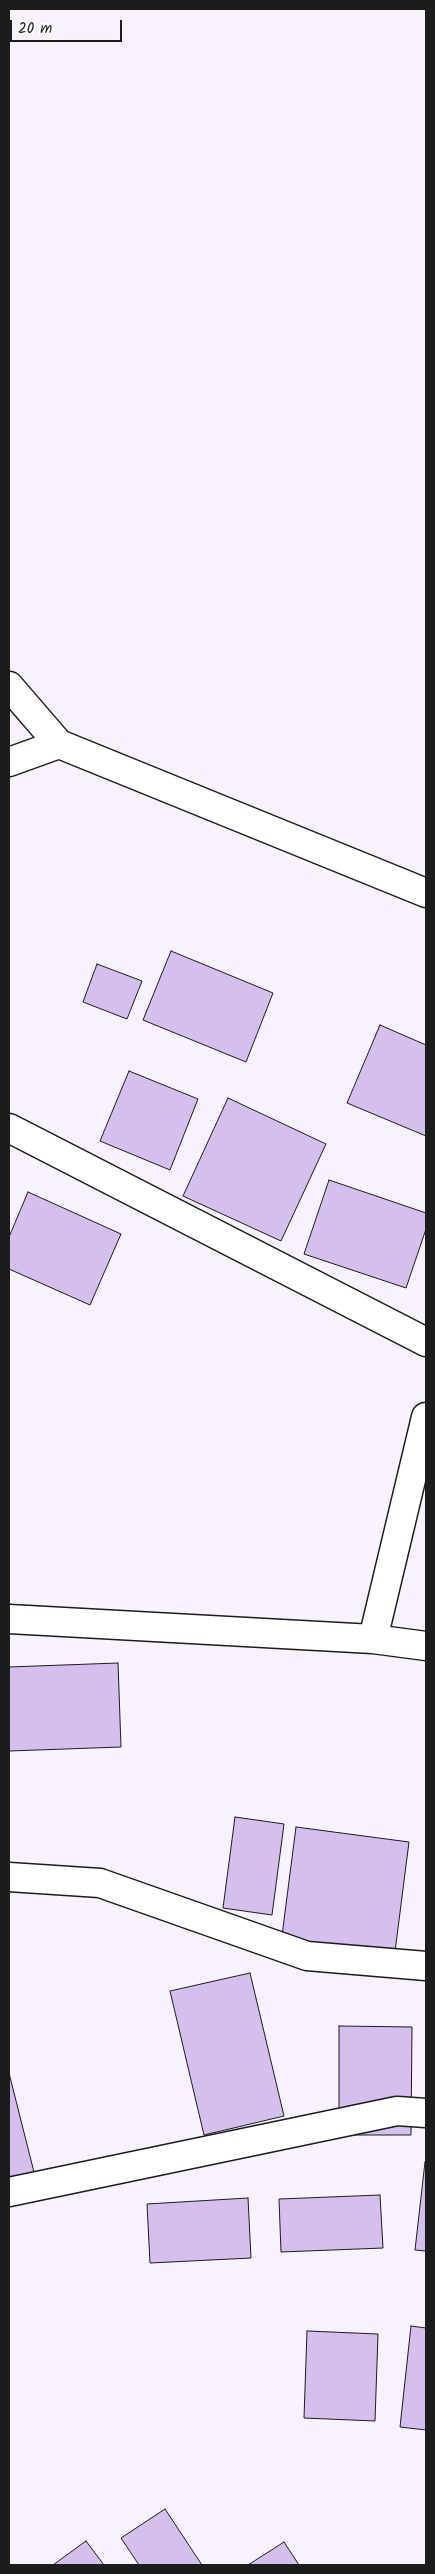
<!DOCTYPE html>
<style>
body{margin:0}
#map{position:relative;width:435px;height:2574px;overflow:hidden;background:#f7f2fc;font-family:Kalam,sans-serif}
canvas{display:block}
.frame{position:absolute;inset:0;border:10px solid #1c1c1c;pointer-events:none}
.scale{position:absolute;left:10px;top:20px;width:112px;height:22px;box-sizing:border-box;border:2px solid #1c1c1c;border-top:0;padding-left:6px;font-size:15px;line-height:18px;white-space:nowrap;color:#1c1c1c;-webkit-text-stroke:4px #fff;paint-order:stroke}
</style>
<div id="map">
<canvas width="435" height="2574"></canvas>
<div class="frame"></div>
<div class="scale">20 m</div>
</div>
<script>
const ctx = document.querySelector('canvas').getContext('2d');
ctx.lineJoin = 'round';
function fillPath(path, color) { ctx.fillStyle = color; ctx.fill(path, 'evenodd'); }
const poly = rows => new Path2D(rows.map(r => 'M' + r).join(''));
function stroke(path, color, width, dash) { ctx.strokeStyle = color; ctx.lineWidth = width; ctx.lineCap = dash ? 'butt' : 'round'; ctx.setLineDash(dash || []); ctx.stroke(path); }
const building = poly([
 [171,951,273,993,246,1062,143,1020,171,951],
 [97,964,142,981,127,1019,83,1002,97,964],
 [380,1025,426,1045,426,1136,347,1103,380,1025],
 [129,1071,198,1099,170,1170,100,1141,129,1071],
 [228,1098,326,1144,281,1241,183,1196,228,1098],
 [329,1180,426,1213,426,1229,406,1288,304,1254,329,1180],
 [28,1192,121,1234,90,1305,9,1269,9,1237,28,1192],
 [118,1663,121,1747,9,1751,9,1667,118,1663],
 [235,1817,284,1824,272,1915,223,1908,235,1817],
 [296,1827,409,1842,392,1975,279,1959,296,1827],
 [250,1973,284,2116,204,2135,170,1991,250,1973],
 [339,2026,412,2027,411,2135,339,2135,339,2026],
 [9,2073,36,2180,9,2187,9,2073],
 [425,2162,426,2162,426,2251,415,2250,425,2162],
 [380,2195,383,2248,281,2252,279,2199,380,2195],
 [248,2198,251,2258,150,2263,147,2204,248,2198],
 [411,2326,426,2328,426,2430,400,2427,411,2326],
 [307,2331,378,2334,375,2421,304,2418,307,2331],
 [165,2509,202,2565,139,2565,121,2538,165,2509],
 [86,2541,104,2565,53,2565,86,2541],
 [284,2542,299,2565,248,2565,284,2542]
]);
fillPath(building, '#d5bfef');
stroke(building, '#1c1c1c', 1);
const minor = poly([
 [9,686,59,744],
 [9,762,59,744,426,893],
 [9,1128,426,1342],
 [9,1619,373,1639,426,1646],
 [373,1639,426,1417],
 [9,1877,100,1883,307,1956,426,1966],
 [9,2192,397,2111,426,2113]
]);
stroke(minor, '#1c1c1c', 31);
stroke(minor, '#fff', 28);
</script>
